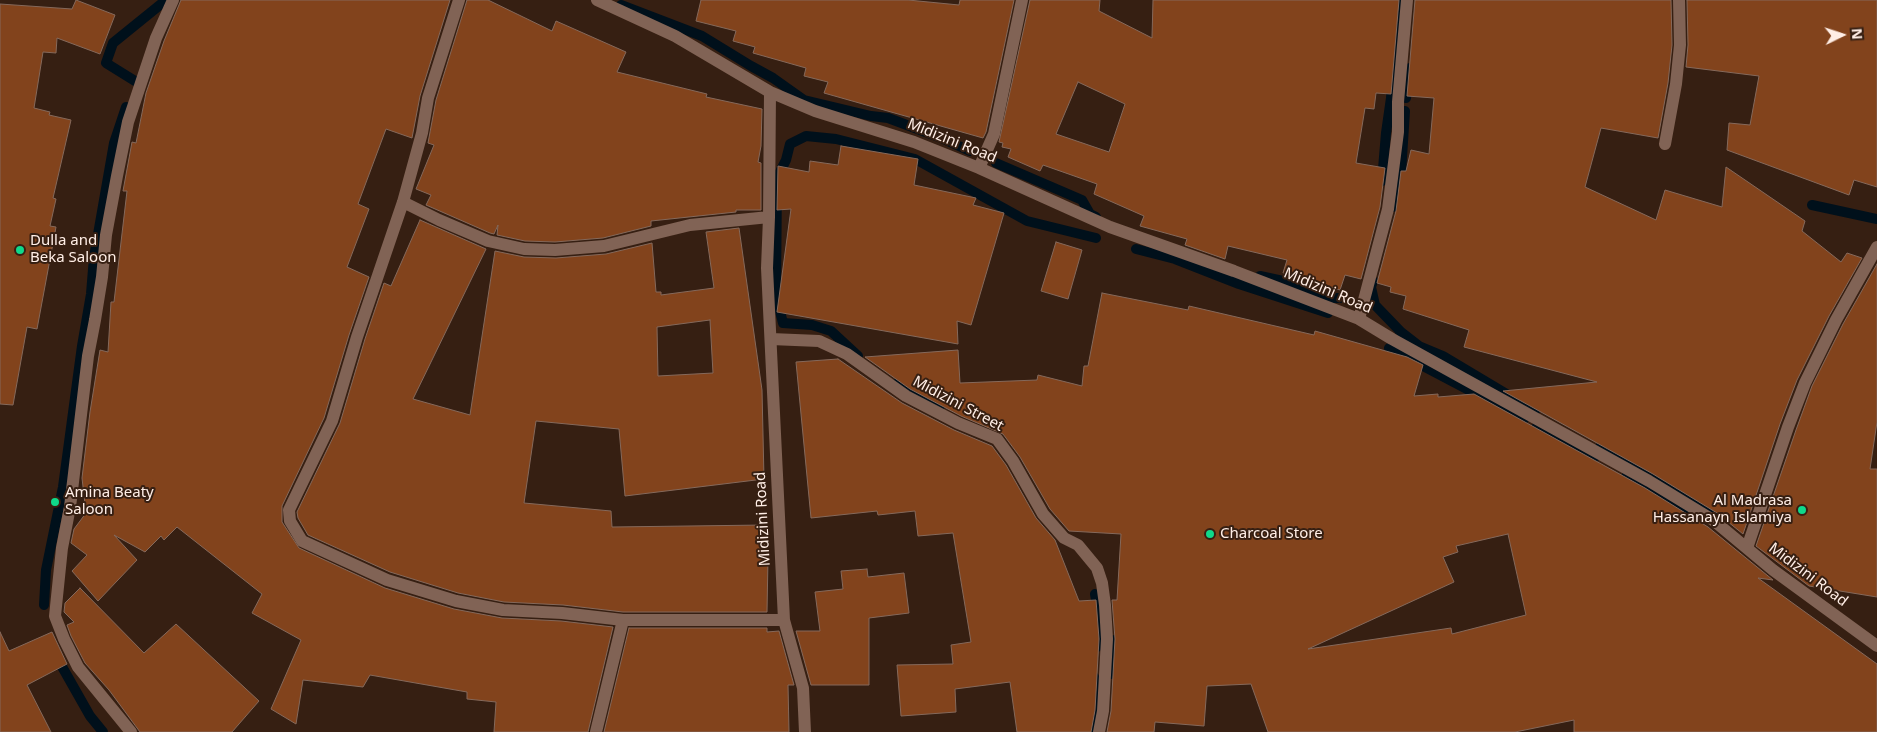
<!DOCTYPE html>
<style>
body{margin:0}
#map{position:relative;width:1877px;height:732px;overflow:hidden;background:#361f12;font-family:"Noto Sans",sans-serif}
canvas{display:block}
.north{position:absolute;left:1817px;top:10px;width:50px;height:50px;-webkit-text-stroke:4px #361f12;paint-order:stroke;rotate:86deg;font-size:14px;font-weight:700;line-height:20px;text-align:center;color:#ffeee6}
.north::after{content:'';display:block;margin:auto;width:18px;height:22px;background:#ffeee6;clip-path:polygon(50% 0,100% 100%,50% 72%,0 100%)}
</style>
<div id="map">
<canvas width="1877" height="732"></canvas>
<div class="north">N</div>
</div>
<script>
const ctx = document.querySelector('canvas').getContext('2d');
ctx.lineJoin = 'round';
const poly = rows => new Path2D(rows.map(r => 'M' + r).join(''));
function stroke(path, color, width, dash) { ctx.strokeStyle = color; ctx.lineWidth = width; ctx.lineCap = dash ? 'butt' : 'round'; ctx.setLineDash(dash || []); ctx.stroke(path); }
function fillPath(path, color) { ctx.fillStyle = color; ctx.fill(path, 'evenodd'); }
function label(font, color, halo, rows, align = 'center') {
  ctx.font = font + ' "Noto Sans",sans-serif'; ctx.lineWidth = 4; ctx.setLineDash([]); ctx.textBaseline = 'middle'; ctx.strokeStyle = halo; ctx.fillStyle = color; for (const [text, x, y, turn = 0] of rows) {
    ctx.save(); ctx.translate(x, y); ctx.rotate((+turn || 0) * Math.PI / 180); ctx.textAlign = isNaN(turn) ? turn : align; if (halo) ctx.strokeText(text, 0, 0); ctx.fillText(text, 0, 0); ctx.restore();
  }
}
stroke(poly([
 [621,5,702,36,751,66,773,78,804,100,871,116,888,118,939,137,970,151],
 [135,81,106,63,113,43,166,0],
 [1406,98,1410,68],
 [996,163,1082,200,1090,214,1096,217],
 [1382,181,1386,133,1391,98,1398,0],
 [1812,205,1877,219],
 [1393,207,1401,173,1405,111],
 [1136,249,1175,259,1239,284,1328,313],
 [1260,276,1283,281,1320,298,1346,298],
 [1373,281,1371,287,1375,305,1401,332,1419,346,1443,356,1535,411],
 [1389,348,1524,419],
 [858,356,831,331,812,325,783,323,776,296,777,178,786,160,790,144,806,136,836,139,915,159,1027,221,1096,238],
 [896,384,941,405],
 [1537,426,1571,446,1595,457],
 [1600,447,1673,486,1726,518],
 [1627,475,1657,494,1686,510],
 [1095,594,1100,622,1097,647],
 [44,605,46,570,63,487,82,346,91,294,94,257,114,143,126,107],
 [56,656,90,716,103,732],
 [1111,674,1115,640],
 [1093,732,1097,693,1094,677]
]), '#00101b', 10);
const building = poly([
 [76,0,115,15,100,54,57,38,56,53,43,52,34,108,50,112,49,115,71,120,53,198,56,199,50,226,56,227,37,329,27,327,13,405,0,404,0,4,72,9,76,0],
 [181,0,450,0,420,96,412,138,386,129,358,204,369,209,347,267,369,277,349,335,324,418,282,506,282,522,299,548,385,588,454,609,502,618,561,621,613,627,588,732,494,732,496,702,467,699,467,692,370,675,363,687,303,680,296,724,271,709,301,640,252,613,262,594,177,527,164,540,161,536,145,552,114,535,137,560,98,601,72,571,87,555,71,543,74,529,86,513,82,478,90,412,100,350,108,352,111,302,114,302,127,191,123,191,132,142,136,143,146,93,164,41,181,0],
 [467,0,488,0,552,31,556,21,626,52,617,72,707,94,706,97,762,109,761,146,758,162,761,163,761,210,736,210,736,212,651,221,651,226,603,238,555,242,525,241,497,235,498,225,494,234,490,233,426,205,431,195,416,189,434,145,428,143,436,100,467,0],
 [701,0,908,0,959,5,960,0,1014,0,986,132,983,138,824,93,828,82,804,76,806,68,753,53,755,47,733,41,736,31,696,21,701,0],
 [1030,0,1100,0,1099,11,1152,38,1153,0,1399,0,1391,94,1376,93,1374,109,1365,108,1356,163,1385,168,1380,207,1361,279,1345,275,1340,290,1283,273,1287,260,1228,246,1225,259,1185,245,1187,239,1140,226,1144,216,1094,194,1097,184,1043,165,1040,171,1008,157,1011,149,1002,147,1003,143,999,142,1030,0],
 [1078,82,1125,104,1109,152,1056,134,1078,82],
 [1415,0,1671,0,1672,45,1668,83,1658,138,1601,128,1585,187,1656,220,1665,190,1722,207,1726,167,1805,221,1802,231,1841,262,1847,253,1862,258,1829,316,1797,380,1780,424,1743,534,1717,513,1653,474,1503,391,1597,382,1464,347,1469,330,1403,309,1406,296,1390,292,1391,287,1377,283,1396,211,1401,171,1406,171,1411,150,1429,154,1434,98,1407,96,1415,0],
 [1687,0,1877,0,1877,187,1854,180,1849,195,1727,150,1729,123,1750,125,1759,76,1686,67,1688,45,1687,0],
 [841,146,918,159,914,185,976,198,973,205,1004,213,971,325,957,321,958,344,777,312,791,209,777,210,778,166,809,172,810,161,838,165,841,146],
 [420,220,486,249,413,399,470,415,495,251,524,257,556,258,606,254,652,243,656,292,661,292,661,295,714,288,706,232,739,228,762,390,764,479,625,496,619,429,536,421,524,503,611,511,612,527,764,525,765,558,768,558,767,612,623,612,563,605,504,602,458,593,390,572,308,535,298,518,297,512,340,423,365,339,384,283,391,286,420,220],
 [710,320,713,373,658,376,657,327,710,320],
 [1056,242,1082,250,1068,299,1041,291,1056,242],
 [1877,264,1877,422,1870,469,1877,469,1877,597,1809,586,1756,546,1796,430,1812,386,1843,324,1877,264],
 [1102,293,1188,310,1189,306,1314,335,1315,331,1407,357,1423,365,1414,396,1438,394,1438,397,1474,394,1645,488,1708,527,1773,580,1758,578,1877,664,1877,732,1574,732,1574,720,1515,732,1268,732,1251,684,1207,686,1204,726,1155,722,1154,732,1107,732,1111,711,1115,639,1112,600,1117,600,1121,534,1069,531,1050,509,1020,457,1003,434,961,416,910,389,865,357,958,350,960,383,1037,380,1038,375,1082,386,1084,366,1088,366,1102,293],
 [1508,534,1526,615,1452,634,1451,628,1308,649,1454,582,1443,557,1458,552,1456,546,1508,534],
 [838,359,902,403,954,430,992,446,1006,465,1036,518,1055,540,1079,601,1096,600,1099,639,1095,710,1091,732,1017,732,1010,682,955,689,956,712,901,716,897,665,953,664,951,645,971,642,953,533,918,536,915,511,878,515,877,511,811,518,796,362,838,359],
 [867,569,868,577,904,573,909,613,869,618,869,685,811,685,796,631,820,631,815,592,843,589,841,571,867,569],
 [80,588,144,653,176,624,259,701,232,732,140,732,109,690,85,663,71,636,67,625,74,622,64,612,65,603,80,588],
 [629,628,767,628,767,632,779,631,794,685,788,685,789,732,604,732,629,628],
 [0,632,9,651,52,632,67,664,27,685,51,732,0,732,0,632]
]);
fillPath(building, '#82431c');
stroke(building, '#85695b', 1);
stroke(poly([
 [459,0,428,98,422,133,403,202,357,337,332,421,289,510,290,521,302,541,387,580,456,601,503,610,562,613,623,620,784,620],
 [597,0,675,36,770,92,815,111,914,142,979,168,1110,227,1234,271,1359,319,1392,339,1649,481,1713,520,1773,570,1877,646],
 [770,92,769,217,767,268,784,620,803,688,805,732],
 [1665,144,1676,84,1680,45,1679,0],
 [979,168,994,134,1022,0],
 [403,202,439,220,488,241,524,249,555,250,604,246,690,225,769,217],
 [1359,319,1388,209,1398,132,1398,102,1407,0],
 [771,339,819,341,847,354,906,396,958,423,997,439,1013,461,1043,514,1064,538,1078,545,1097,568,1102,583,1105,605,1107,639,1103,711,1099,732],
 [1747,548,1788,427,1805,383,1836,320,1877,247],
 [131,732,78,667,64,639,55,616,62,548,70,507,88,356,95,320,102,277,106,235,117,176,128,122,156,38,173,0],
 [596,732,623,620]
]), '#816355', 12);
for (const [x, y, r, color] of [
 [20,250,5,"#0fd98a"],
 [55,502,5,"#0fd98a"],
 [1802,510,5,"#0fd98a"],
 [1210,534,5,"#0fd98a"]
]) { const dot = new Path2D(); dot.arc(x, y, r, 0, 2 * Math.PI); ctx.fillStyle = color; ctx.fill(dot); stroke(dot, '#361f12', 2); }
label('15px', '#ffeee6', '#361f12', [
 ["Midizini Road",952,141,22],
 ["Midizini Road",1328,291,23],
 ["Midizini Street",958,404,28],
 ["Midizini Road",763,519,-93],
 ["Midizini Road",1808,575,37]
]);
label('15px', '#ffeee6', '#361f12', [
 ["Dulla and",30,241],
 ["Beka Saloon",30,258],
 ["Amina Beaty",65,493],
 ["Saloon",65,510],
 ["Al Madrasa",1792,501,"right"],
 ["Hassanayn Islamiya",1792,518,"right"],
 ["Charcoal Store",1220,534]
], 'left');
</script>
